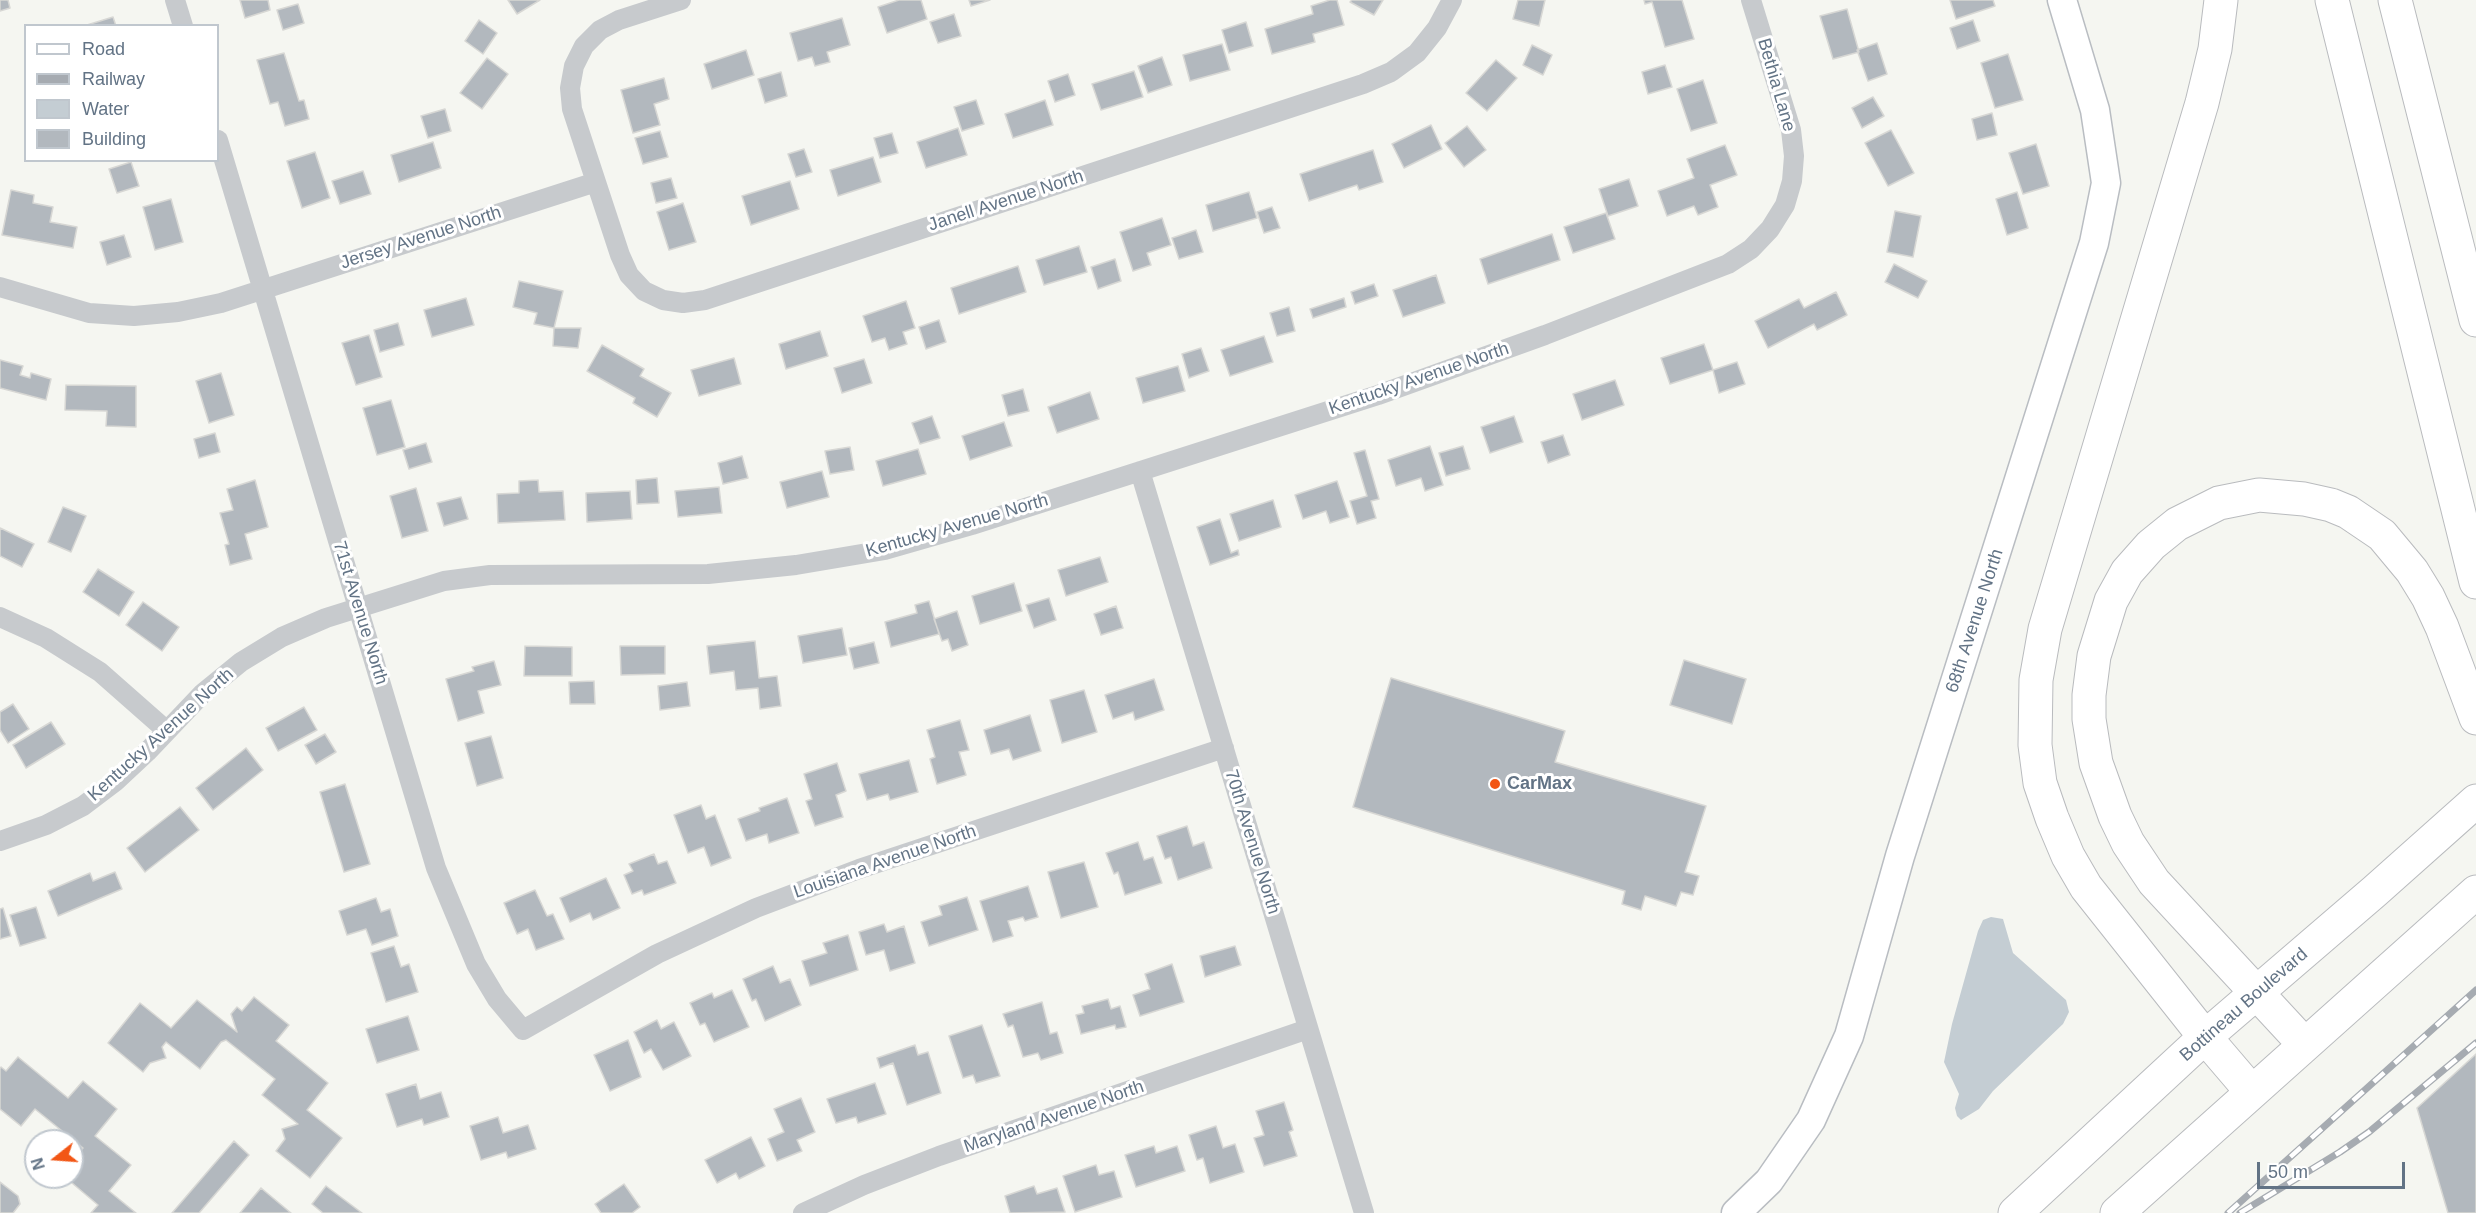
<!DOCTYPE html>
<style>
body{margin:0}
#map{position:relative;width:2476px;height:1213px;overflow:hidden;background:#f5f6f1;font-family:Arial,sans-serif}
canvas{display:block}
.legend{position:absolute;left:24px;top:24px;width:195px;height:138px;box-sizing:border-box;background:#fff;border:2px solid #c0c7ce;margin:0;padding:8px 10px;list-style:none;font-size:18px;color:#627385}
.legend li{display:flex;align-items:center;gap:12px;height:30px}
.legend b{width:30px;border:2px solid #c0c7ce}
.north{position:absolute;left:24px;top:1129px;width:60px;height:60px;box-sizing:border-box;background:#fff;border:2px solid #c0c7ce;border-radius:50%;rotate:253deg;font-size:16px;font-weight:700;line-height:24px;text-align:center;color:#627385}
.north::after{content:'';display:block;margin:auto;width:21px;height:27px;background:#f25615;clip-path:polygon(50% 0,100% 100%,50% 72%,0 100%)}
.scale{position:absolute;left:2257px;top:1162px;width:148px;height:27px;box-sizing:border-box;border:3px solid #627385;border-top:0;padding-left:8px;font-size:18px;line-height:21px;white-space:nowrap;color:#627385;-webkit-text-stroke:4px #fff;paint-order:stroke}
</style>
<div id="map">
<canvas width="2476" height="1213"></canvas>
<ul class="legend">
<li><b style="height:8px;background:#fff"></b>Road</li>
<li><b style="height:8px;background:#a6abb1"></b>Railway</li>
<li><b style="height:16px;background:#c4cdd3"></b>Water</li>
<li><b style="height:16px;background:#b2b8be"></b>Building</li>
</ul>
<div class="north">N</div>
<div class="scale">50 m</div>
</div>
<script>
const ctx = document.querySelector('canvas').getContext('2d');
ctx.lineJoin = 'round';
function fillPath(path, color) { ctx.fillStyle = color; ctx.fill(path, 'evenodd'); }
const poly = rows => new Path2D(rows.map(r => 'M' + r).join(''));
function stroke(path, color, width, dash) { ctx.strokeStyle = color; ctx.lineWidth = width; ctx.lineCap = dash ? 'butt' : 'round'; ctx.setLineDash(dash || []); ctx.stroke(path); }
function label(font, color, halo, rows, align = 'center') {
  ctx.font = font + ' Arial,sans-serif'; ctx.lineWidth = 6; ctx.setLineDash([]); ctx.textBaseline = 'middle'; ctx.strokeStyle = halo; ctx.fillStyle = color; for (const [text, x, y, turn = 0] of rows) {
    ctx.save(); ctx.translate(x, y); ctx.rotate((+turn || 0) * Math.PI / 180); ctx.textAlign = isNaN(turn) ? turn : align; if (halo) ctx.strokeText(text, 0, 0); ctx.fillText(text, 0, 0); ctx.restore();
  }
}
fillPath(poly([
 [1991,917,2003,919,2013,953,2066,1000,2069,1012,2063,1024,1993,1091,1979,1109,1961,1120,1957,1116,1955,1108,1959,1094,1944,1062,1952,1024,1978,931,1983,920]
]), '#c4cdd3');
const building = poly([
 [0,0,8,0,10,8,0,11,0,0],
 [240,0,268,0,270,10,245,18,240,0],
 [508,0,540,0,517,14,508,0],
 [899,0,921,0,927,19,887,33,878,7,899,0],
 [969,0,990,0,971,6,969,0],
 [1330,0,1337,0,1344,25,1313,34,1315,42,1272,54,1265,29,1313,14,1311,6,1330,0],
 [1352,0,1383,0,1374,15,1350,2,1352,0],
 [1518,0,1545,0,1539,26,1513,19,1518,0],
 [1644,0,1682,0,1694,39,1665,47,1652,2,1645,4,1644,0],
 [1950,0,1993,0,1995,6,1956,19,1950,0],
 [298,4,304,23,283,30,277,10,298,4],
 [1847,9,1859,52,1833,59,1820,16,1847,9],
 [954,14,961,36,938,43,930,22,954,14],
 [113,17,116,26,88,26,87,25,113,17],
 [842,18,850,45,827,52,830,62,815,66,812,57,798,61,790,33,842,18],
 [479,20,497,33,483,54,465,41,479,20],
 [1973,20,1980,41,1957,49,1950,28,1973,20],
 [1246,22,1253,46,1229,53,1222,30,1246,22],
 [1877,43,1887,74,1868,81,1857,50,1877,43],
 [1222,44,1230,70,1190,81,1183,55,1222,44],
 [1532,45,1552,55,1543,75,1523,65,1532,45],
 [746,50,754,75,712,89,704,64,746,50],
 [284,53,299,101,304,100,309,119,285,126,278,102,270,104,257,60,284,53],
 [2008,54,2023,100,1995,108,1981,63,2008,54],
 [1162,57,1172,85,1148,93,1138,66,1162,57],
 [487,58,508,74,482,109,460,93,487,58],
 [1496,60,1517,78,1487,111,1466,93,1496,60],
 [1665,65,1672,87,1648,94,1642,72,1665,65],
 [1134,71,1143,97,1101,110,1092,84,1134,71],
 [781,72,787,96,765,103,758,79,781,72],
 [1068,74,1075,95,1055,102,1048,81,1068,74],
 [664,78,669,99,654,104,660,125,633,133,621,90,664,78],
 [1703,80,1717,123,1691,131,1677,89,1703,80],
 [1873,97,1884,116,1862,128,1852,108,1873,97],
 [976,100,984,124,962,131,954,107,976,100],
 [1045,100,1053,125,1013,138,1005,114,1045,100],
 [445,109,451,131,428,138,421,116,445,109],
 [1992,113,1997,135,1977,140,1972,119,1992,113],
 [1431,125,1442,149,1404,168,1392,144,1431,125],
 [1467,126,1486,150,1464,167,1445,143,1467,126],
 [958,128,967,155,926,168,917,142,958,128],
 [1891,130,1914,173,1888,186,1865,143,1891,130],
 [660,131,668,157,643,164,635,138,660,131],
 [892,133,898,153,880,158,874,138,892,133],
 [433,142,441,168,399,182,391,155,433,142],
 [2036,144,2049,186,2023,194,2009,153,2036,144],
 [1725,145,1737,175,1710,185,1718,207,1698,215,1694,206,1667,216,1658,191,1694,178,1687,159,1725,145],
 [804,149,812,172,796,177,788,154,804,149],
 [1373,150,1383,182,1359,190,1357,185,1309,201,1300,174,1373,150],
 [315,152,330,198,302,208,287,161,315,152],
 [873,157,881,182,838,196,830,170,873,157],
 [131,162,139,186,117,193,109,169,131,162],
 [363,171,371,194,340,204,332,181,363,171],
 [671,178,677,198,656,203,651,183,671,178],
 [1629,179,1638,206,1608,216,1599,189,1629,179],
 [790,181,799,209,751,225,742,196,790,181],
 [11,190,34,195,33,203,53,207,50,222,77,227,73,248,2,235,11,190],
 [1249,192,1257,218,1213,231,1206,205,1249,192],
 [2017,192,2028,228,2007,235,1996,199,2017,192],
 [171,199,183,242,155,250,143,207,171,199],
 [683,203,696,242,669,250,657,212,683,203],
 [1272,207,1280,228,1264,233,1257,212,1272,207],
 [1895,211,1921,216,1913,257,1887,252,1895,211],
 [1606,213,1615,239,1573,253,1564,227,1606,213],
 [1162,218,1171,245,1147,253,1151,265,1133,271,1120,232,1162,218],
 [1196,230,1203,252,1179,259,1172,238,1196,230],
 [1552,234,1560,260,1488,284,1480,259,1552,234],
 [124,235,131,257,107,265,100,242,124,235],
 [1079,246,1087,272,1044,285,1036,260,1079,246],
 [1115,259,1121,281,1098,289,1091,267,1115,259],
 [1894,264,1927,281,1918,298,1885,282,1894,264],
 [1018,266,1026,292,959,314,951,288,1018,266],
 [1436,275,1445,303,1403,317,1393,290,1436,275],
 [519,281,563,291,554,328,534,324,537,313,513,307,519,281],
 [1374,284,1378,296,1355,304,1351,292,1374,284],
 [1836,292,1847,315,1817,330,1814,324,1768,348,1755,321,1799,299,1804,308,1836,292],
 [466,298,474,325,432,337,424,310,466,298],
 [1344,298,1346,307,1313,318,1310,309,1344,298],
 [906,301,915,328,903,332,907,344,889,350,885,338,872,342,863,316,906,301],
 [1289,307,1295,331,1277,336,1270,313,1289,307],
 [939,320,946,342,926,349,919,327,939,320],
 [398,323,404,345,380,352,374,330,398,323],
 [554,328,581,328,578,348,553,346,554,328],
 [820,331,828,356,786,369,779,344,820,331],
 [369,335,382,377,356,385,342,343,369,335],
 [1264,336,1273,362,1230,376,1221,350,1264,336],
 [1704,344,1713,370,1670,384,1661,358,1704,344],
 [602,345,644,369,640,376,671,393,657,417,633,403,635,398,587,371,602,345],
 [1201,348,1209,371,1189,378,1182,354,1201,348],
 [734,358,741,384,699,396,691,370,734,358],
 [864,359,872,383,842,393,834,368,864,359],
 [0,360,23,366,20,375,30,378,31,373,51,379,46,400,0,388,0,360],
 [1737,362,1745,384,1719,393,1713,370,1737,362],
 [1178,366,1185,391,1143,403,1136,378,1178,366],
 [221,373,234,415,209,423,196,381,221,373],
 [1615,380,1624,405,1582,420,1573,394,1615,380],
 [66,385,136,386,136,427,106,426,107,411,65,410,66,385],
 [1023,389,1029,411,1008,416,1002,395,1023,389],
 [1090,392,1099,419,1057,433,1048,407,1090,392],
 [391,400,405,447,377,455,363,408,391,400],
 [932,416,940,438,920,444,912,423,932,416],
 [1514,416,1523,442,1490,453,1481,427,1514,416],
 [1004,422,1012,446,970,460,962,436,1004,422],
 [215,433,220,452,199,458,194,439,215,433],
 [1563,435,1570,455,1548,463,1541,442,1563,435],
 [426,443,432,462,409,469,403,450,426,443],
 [1430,446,1443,485,1425,491,1421,478,1396,486,1388,460,1430,446],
 [1463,446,1470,469,1446,476,1439,453,1463,446],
 [850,447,854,470,830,474,825,451,850,447],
 [918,449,926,474,883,486,876,461,918,449],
 [1365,450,1379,499,1371,501,1376,518,1357,524,1350,501,1367,496,1354,453,1365,450],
 [742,456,748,478,723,484,718,463,742,456],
 [822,471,829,497,787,508,780,482,822,471],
 [657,478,659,503,637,504,636,480,657,478],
 [255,480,268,527,245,534,252,559,230,565,225,545,229,544,220,513,233,510,227,489,255,480],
 [538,480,539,492,563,491,565,520,498,523,497,494,519,493,519,481,538,480],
 [1337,481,1349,517,1330,523,1326,511,1303,519,1295,495,1337,481],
 [719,487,722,513,678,517,675,491,719,487],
 [416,488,428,531,402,538,390,496,416,488],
 [630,491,632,519,587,522,586,493,630,491],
 [461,497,468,519,444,526,437,503,461,497],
 [1273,500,1281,527,1239,541,1230,514,1273,500],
 [63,507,86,516,71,552,48,542,63,507],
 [1220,519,1231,553,1238,550,1239,555,1210,565,1197,527,1220,519],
 [0,528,34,544,22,567,0,556,0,528],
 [1100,557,1108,582,1066,596,1058,570,1100,557],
 [98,569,134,592,119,616,83,592,98,569],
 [1014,583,1022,611,980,624,972,596,1014,583],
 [1049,598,1056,620,1034,628,1026,605,1049,598],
 [929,601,939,634,891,647,885,622,917,613,915,605,929,601],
 [143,602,179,627,162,651,126,625,143,602],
 [1116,606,1123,628,1101,635,1094,614,1116,606],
 [957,611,968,645,952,651,948,639,942,641,934,619,957,611],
 [842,628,847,655,803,663,798,636,842,628],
 [755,641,759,678,777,676,781,706,760,709,758,688,736,690,734,671,710,674,707,646,755,641],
 [874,642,879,663,854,669,849,648,874,642],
 [525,646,572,647,572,676,524,676,525,646],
 [620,646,665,646,665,674,621,675,620,646],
 [1684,660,1746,679,1732,724,1670,705,1684,660],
 [494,661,501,685,478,691,484,713,458,721,446,679,474,671,472,667,494,661],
 [1391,678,1565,731,1555,762,1706,806,1685,872,1699,876,1693,895,1681,892,1676,906,1645,896,1641,910,1622,904,1625,891,1353,807,1391,678],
 [1154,679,1164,710,1135,720,1133,712,1113,719,1105,695,1154,679],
 [594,681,595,704,570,704,569,682,594,681],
 [687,682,690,706,660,710,658,686,687,682],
 [1084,690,1097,732,1062,743,1050,700,1084,690],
 [13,704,29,729,8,743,0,730,0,712,13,704],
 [304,707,317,730,278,751,266,728,304,707],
 [1030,715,1041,751,1013,760,1009,749,991,754,984,730,1030,715],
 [960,720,969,750,959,752,966,775,937,784,930,759,935,757,927,730,960,720],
 [51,722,65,744,26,768,13,745,51,722],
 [325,734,336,752,316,764,305,745,325,734],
 [491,736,503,778,477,786,465,743,491,736],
 [246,748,263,770,213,810,196,788,246,748],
 [909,760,918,792,890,800,888,794,867,800,859,774,909,760],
 [837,763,846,791,836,795,843,817,815,826,806,801,812,799,804,774,837,763],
 [345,784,370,864,344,872,320,792,345,784],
 [787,798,799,833,769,843,767,834,746,841,738,819,760,811,759,808,787,798],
 [701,805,706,819,715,815,731,858,711,866,704,847,688,853,674,815,701,805],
 [180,807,199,830,145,872,127,848,180,807],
 [1187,826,1193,846,1204,842,1212,868,1178,880,1171,857,1165,859,1157,836,1187,826],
 [1138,842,1144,860,1153,857,1162,883,1125,895,1118,872,1114,874,1106,853,1138,842],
 [654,854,658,864,667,861,676,883,644,895,642,890,632,894,624,875,633,871,629,864,654,854],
 [1084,862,1098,907,1061,918,1048,872,1084,862],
 [115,872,122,889,58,916,48,891,90,873,93,881,115,872],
 [606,878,620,908,593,920,590,913,570,922,560,898,606,878],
 [1028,886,1038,917,1025,921,1023,917,1008,921,1013,936,993,942,980,901,1028,886],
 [535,890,547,916,553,914,564,939,536,950,528,929,517,934,504,903,535,890],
 [967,897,978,930,929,946,921,922,942,915,939,906,967,897],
 [376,898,381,912,390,909,398,936,372,945,366,929,347,935,339,911,376,898],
 [36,907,46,938,20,946,10,915,36,907],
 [3,908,11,936,0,939,0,909,3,908],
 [884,924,887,932,904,926,915,963,890,971,884,950,866,955,859,932,884,924],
 [848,935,858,970,810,986,802,961,827,953,823,943,848,935],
 [394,946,401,967,409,964,418,992,386,1002,371,953,394,946],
 [1235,946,1241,965,1205,977,1200,956,1235,946],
 [1172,964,1184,1002,1140,1016,1133,995,1150,989,1145,974,1172,964],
 [773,966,780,983,790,979,801,1005,765,1021,756,999,752,1001,743,979,773,966],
 [732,990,749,1027,714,1042,705,1023,700,1025,690,1003,712,993,714,998,732,990],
 [254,997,289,1025,276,1041,328,1083,307,1110,342,1138,310,1178,276,1151,285,1139,282,1129,298,1124,262,1095,275,1079,226,1040,221,1042,200,1069,166,1042,162,1047,166,1058,150,1063,143,1072,108,1043,140,1003,171,1028,197,1000,237,1032,231,1014,237,1007,242,1011,254,997],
 [1108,999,1111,1009,1120,1006,1126,1027,1116,1029,1115,1025,1081,1034,1076,1015,1084,1013,1082,1006,1108,999],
 [1042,1002,1050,1034,1057,1032,1063,1053,1041,1060,1038,1053,1023,1057,1013,1025,1008,1027,1003,1014,1042,1002],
 [408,1016,419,1050,377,1063,366,1029,408,1016],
 [657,1020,661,1029,674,1022,691,1056,663,1070,651,1049,644,1053,634,1032,657,1020],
 [982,1025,1000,1076,976,1083,973,1075,963,1078,949,1036,982,1025],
 [628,1040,641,1077,610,1091,594,1055,628,1040],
 [915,1045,918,1055,928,1052,941,1093,907,1105,893,1063,880,1068,877,1058,915,1045],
 [2476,1054,2476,1213,2448,1213,2417,1108,2476,1054],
 [18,1057,68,1098,83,1081,117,1109,95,1136,131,1165,109,1191,136,1213,91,1213,98,1205,65,1177,72,1177,72,1161,83,1148,35,1109,21,1126,0,1109,0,1069,1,1067,6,1071,18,1057],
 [875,1083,886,1114,858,1123,856,1117,836,1123,827,1099,875,1083],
 [416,1084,420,1099,441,1092,449,1117,424,1125,422,1119,397,1127,386,1094,416,1084],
 [801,1098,815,1132,797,1140,802,1151,777,1161,768,1139,784,1132,774,1109,801,1098],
 [1284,1102,1293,1130,1289,1132,1297,1156,1264,1166,1254,1138,1264,1135,1256,1111,1284,1102],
 [498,1117,503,1133,528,1125,536,1149,508,1158,506,1152,481,1160,470,1126,498,1117],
 [1216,1126,1223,1148,1235,1144,1244,1172,1210,1183,1203,1158,1197,1160,1189,1135,1216,1126],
 [751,1137,765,1166,739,1179,736,1173,717,1183,705,1160,751,1137],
 [234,1141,249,1155,199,1213,172,1213,234,1141],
 [1154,1146,1156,1153,1177,1146,1185,1171,1136,1187,1125,1155,1154,1146],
 [1096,1165,1099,1175,1114,1171,1122,1197,1075,1212,1063,1176,1096,1165],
 [0,1182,18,1196,20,1204,13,1213,0,1213,0,1182],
 [624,1184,640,1207,632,1213,601,1213,595,1204,624,1184],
 [326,1186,362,1213,323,1213,312,1204,326,1186],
 [1034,1186,1037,1194,1057,1188,1065,1212,1010,1213,1005,1196,1034,1186],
 [261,1188,291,1213,240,1213,261,1188]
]);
fillPath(building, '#b2b8be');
stroke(building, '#d7d7d4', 1.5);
const secondary = poly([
 [1736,1213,1769,1181,1811,1120,1849,1036,1900,856,2094,243,2106,183,2095,110,2062,0]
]);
const highway = poly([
 [2221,0,2215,49,2202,103,2045,629,2036,680,2035,745,2040,783,2052,818,2068,856,2086,887,2205,1037,2252,1092],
 [2332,0,2476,582],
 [2395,0,2476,320],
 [2305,1045,2154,882,2128,843,2115,816,2096,763,2089,719,2089,695,2094,656,2111,601,2127,572,2151,545,2177,524,2219,503,2259,495,2304,499,2331,505,2348,512,2382,535,2412,571,2428,597,2442,627,2476,718],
 [2015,1213,2205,1037,2375,891,2476,801],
 [2117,1213,2476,892]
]);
stroke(secondary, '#b9bdc2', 31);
stroke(highway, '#b9bbbe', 35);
stroke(poly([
 [175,0,183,26],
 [681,0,619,20,600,30,584,46,574,66,570,88,572,109,620,255,629,275,644,291,663,300,683,303,705,300,1363,84,1391,72,1417,53,1437,28,1452,0],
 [218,140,436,868,476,964,497,999,523,1030,657,954,756,908,859,869,1224,748],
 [0,287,89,313,134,316,178,312,221,303,596,182],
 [1140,471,1364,1213],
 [0,617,46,638,100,672,167,731],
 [0,841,46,825,83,806,116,781,147,752,203,693,241,662,282,637,326,618,444,581,490,575,708,574,796,565,885,550,972,525,1378,395,1545,335,1728,264,1751,249,1770,229,1785,205,1792,181,1794,156,1791,130,1751,0],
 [803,1213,864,1185,939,1156,1308,1029]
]), '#c7cacd', 20);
stroke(secondary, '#fff', 28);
stroke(highway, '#fff', 33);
const rail = poly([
 [2228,1213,2476,990],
 [2240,1213,2340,1152,2369,1132,2476,1043]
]);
stroke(rail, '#a6abb1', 7);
stroke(rail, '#fff', 4.5, [14]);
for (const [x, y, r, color] of [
 [1495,784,6,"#f25615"]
]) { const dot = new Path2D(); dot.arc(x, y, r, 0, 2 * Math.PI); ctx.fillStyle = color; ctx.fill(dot); stroke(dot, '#fff', 2); }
label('18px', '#627385', '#fff', [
 ["Bethia Lane",1776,85,74],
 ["Janell Avenue North",1006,201,-18],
 ["Jersey Avenue North",421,238,-18],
 ["Kentucky Avenue North",1419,379,-19],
 ["Kentucky Avenue North",957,526,-16],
 ["71st Avenue North",360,613,73],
 ["68th Avenue North",1975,621,-72],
 ["Kentucky Avenue North",161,735,-42],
 ["70th Avenue North",1252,842,73],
 ["Louisiana Avenue North",885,862,-19],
 ["Bottineau Boulevard",2244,1005,-41],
 ["Maryland Avenue North",1054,1117,-19]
]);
label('bold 18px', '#627385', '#fff', [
 ["CarMax",1507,784]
], 'left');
</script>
